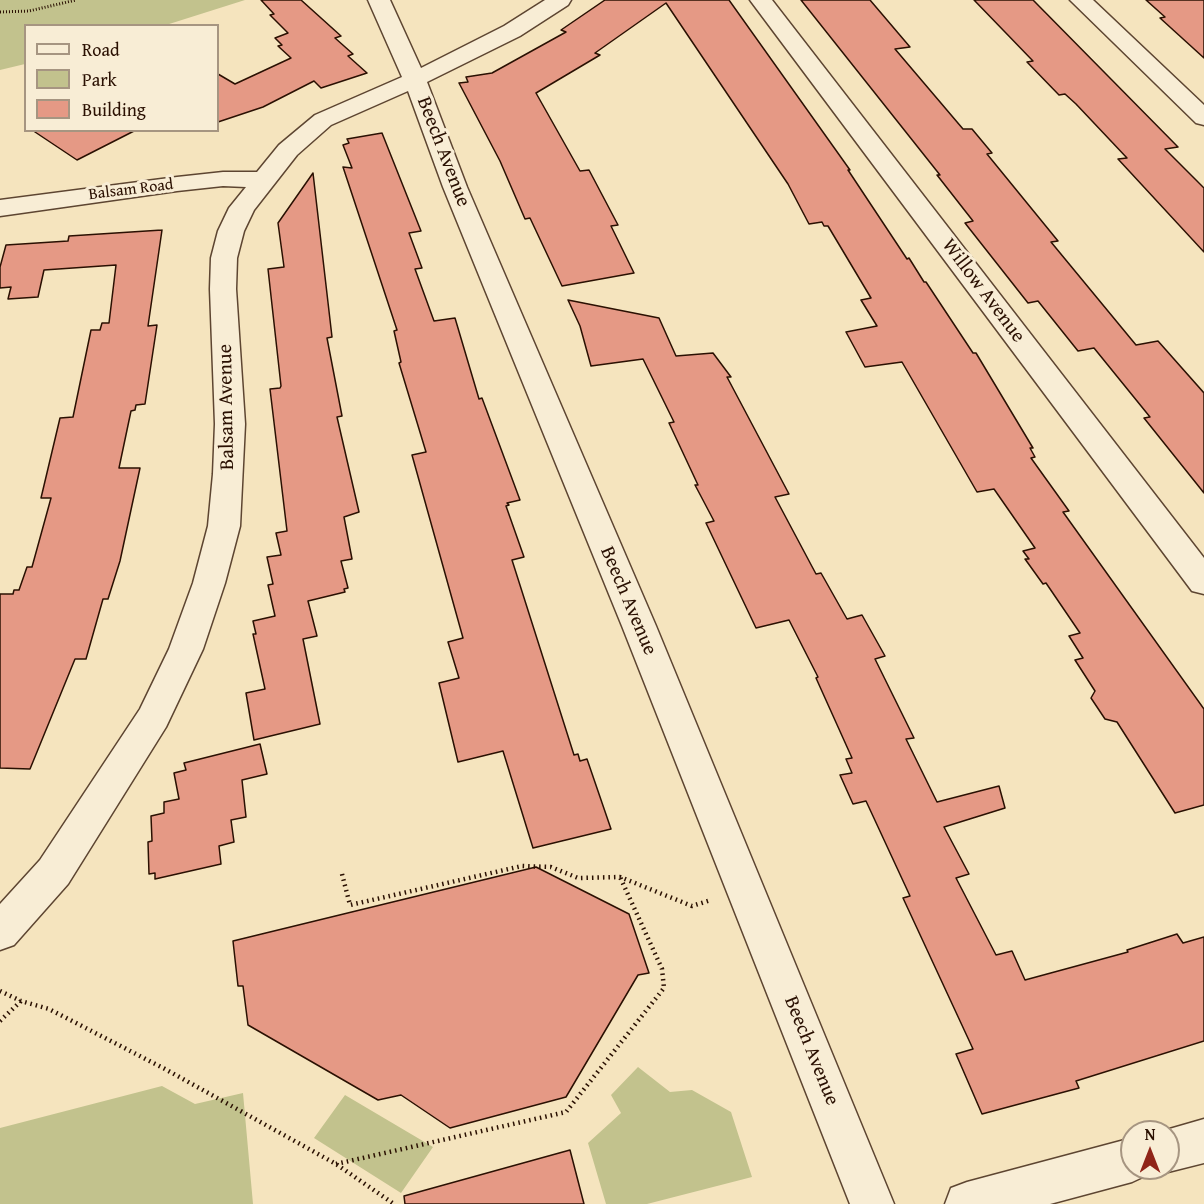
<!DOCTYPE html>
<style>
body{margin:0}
#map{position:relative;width:1204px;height:1204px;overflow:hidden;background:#f5e4be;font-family:"Gentium Book Plus",serif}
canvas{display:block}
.legend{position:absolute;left:24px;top:24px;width:195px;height:108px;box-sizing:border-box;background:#f8edd5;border:2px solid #a69581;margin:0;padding:8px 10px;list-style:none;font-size:18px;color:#2a1002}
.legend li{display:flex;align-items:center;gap:12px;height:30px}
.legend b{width:30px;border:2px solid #a69581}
.north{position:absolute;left:1120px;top:1120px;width:60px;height:60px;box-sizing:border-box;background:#f8edd5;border:2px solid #a69581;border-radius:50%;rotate:0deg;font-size:16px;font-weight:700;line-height:24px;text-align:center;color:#2a1002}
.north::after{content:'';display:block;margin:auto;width:21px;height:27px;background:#8f2418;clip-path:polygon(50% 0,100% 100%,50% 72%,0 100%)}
</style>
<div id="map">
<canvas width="1204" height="1204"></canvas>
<ul class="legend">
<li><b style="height:8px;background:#f8edd5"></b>Road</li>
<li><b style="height:16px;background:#c2c28d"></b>Park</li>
<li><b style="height:16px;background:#e59985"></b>Building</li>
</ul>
<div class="north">N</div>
</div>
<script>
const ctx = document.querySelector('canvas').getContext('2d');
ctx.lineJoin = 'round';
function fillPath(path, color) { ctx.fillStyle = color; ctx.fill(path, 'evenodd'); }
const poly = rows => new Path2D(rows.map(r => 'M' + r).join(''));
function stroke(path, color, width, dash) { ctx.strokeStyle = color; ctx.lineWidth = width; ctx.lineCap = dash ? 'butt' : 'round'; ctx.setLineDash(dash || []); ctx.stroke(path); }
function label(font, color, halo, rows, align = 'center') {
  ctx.font = font + ' "Gentium Book Plus",serif'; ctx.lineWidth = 6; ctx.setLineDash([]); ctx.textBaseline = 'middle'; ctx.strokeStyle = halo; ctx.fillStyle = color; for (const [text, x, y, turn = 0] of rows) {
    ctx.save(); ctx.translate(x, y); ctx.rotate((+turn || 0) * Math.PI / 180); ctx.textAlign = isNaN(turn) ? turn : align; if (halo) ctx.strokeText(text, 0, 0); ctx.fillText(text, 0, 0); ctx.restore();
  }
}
fillPath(poly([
 [0,0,245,0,166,25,26,26,25,64,0,70],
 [638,1067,670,1092,692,1090,731,1112,752,1177,647,1204,606,1204,588,1143,621,1113,611,1095],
 [162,1086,195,1104,243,1093,253,1204,0,1204,0,1128],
 [345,1095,433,1147,401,1193,314,1138]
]), '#c2c28d');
const building = poly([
 [261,0,301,0,341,36,335,38,353,54,348,56,367,73,321,88,314,81,263,107,218,122,218,74,235,84,291,58,278,46,282,45,275,38,288,33,270,15,274,14,261,0],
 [605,0,729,0,850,170,848,170,907,259,909,258,924,282,926,282,973,353,976,353,1033,448,1030,448,1035,457,1031,458,1069,511,1063,512,1204,709,1204,805,1175,813,1117,722,1105,719,1091,698,1095,691,1075,660,1083,658,1069,636,1080,633,1046,583,1043,584,1025,559,1029,559,1023,551,1035,548,994,489,977,492,902,362,865,367,846,332,877,326,861,300,871,298,828,226,824,226,822,222,809,224,788,184,666,3,595,53,600,55,536,93,580,171,589,170,618,225,611,226,634,273,562,286,530,218,525,219,500,161,459,83,468,82,466,77,492,73,566,32,561,30,605,0],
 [801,0,870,0,910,47,895,49,963,129,972,129,992,153,987,154,1058,241,1051,242,1136,345,1158,341,1204,393,1204,493,1144,418,1150,417,1094,348,1078,351,1038,301,1028,303,965,223,973,221,937,175,940,175,801,0],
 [974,0,1033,0,1178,147,1165,149,1204,188,1204,252,1118,159,1127,158,1076,104,1065,94,1059,95,1027,62,1033,61,974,0],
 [1146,0,1204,0,1204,58,1160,18,1165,17,1146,0],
 [32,130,136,130,77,160,32,130],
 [382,133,421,231,409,233,422,268,415,269,434,321,455,318,479,399,482,398,520,500,507,503,509,505,506,506,524,557,512,560,574,755,578,754,580,761,587,759,611,829,533,848,503,751,458,762,439,683,459,678,448,642,463,638,412,455,426,452,399,363,401,362,394,331,397,330,343,167,352,168,343,145,349,143,347,139,382,133],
 [313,173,332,337,327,338,342,416,337,417,359,512,344,517,352,559,341,561,348,588,344,589,345,592,308,601,317,636,303,639,320,724,254,740,246,693,265,689,253,634,256,634,253,621,275,616,268,585,273,584,267,557,281,555,276,533,287,531,270,389,280,388,281,386,268,269,284,267,278,223,313,173],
 [162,230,148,326,157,325,145,404,136,405,135,410,131,411,119,468,140,468,120,561,108,599,103,599,86,659,75,659,30,769,0,768,0,594,13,594,14,590,19,590,27,567,32,567,51,498,41,498,60,418,73,417,91,330,100,330,102,323,109,323,116,265,44,270,38,297,8,299,11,287,0,288,0,267,6,245,68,241,69,236,162,230],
 [568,300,659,318,676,356,713,353,731,377,727,377,789,494,775,497,816,574,821,573,847,619,862,615,885,656,875,659,914,738,906,739,937,802,999,786,1005,808,944,827,969,874,956,878,996,955,1012,951,1025,980,1128,952,1127,950,1177,934,1183,943,1204,937,1204,1041,1076,1081,1079,1088,982,1114,956,1054,973,1049,903,898,910,896,866,801,853,804,840,775,852,773,846,759,852,758,816,678,818,677,789,620,756,628,706,523,714,521,695,485,698,485,669,423,674,422,643,359,591,366,580,326,568,300],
 [260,744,267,774,242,780,246,817,231,820,234,842,219,846,221,864,155,879,155,873,149,874,148,842,152,841,151,816,164,813,164,802,179,799,174,773,186,770,184,763,260,744],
 [536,867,629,914,649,973,638,975,566,1097,450,1128,401,1095,378,1100,248,1025,243,986,238,986,233,941,536,867],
 [570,1150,584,1204,405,1204,404,1196,570,1150]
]);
fillPath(building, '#e59985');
stroke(building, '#2a1002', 1.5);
const street = poly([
 [368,0,390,0,421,68,504,26,545,0,571,0,568,5,520,36,427,82,467,187,656,626,894,1204,850,1204,622,626,443,187,408,91,331,125,297,155,254,210,244,231,237,258,236,289,245,424,240,526,225,583,203,649,166,727,68,884,14,945,0,950,0,904,40,860,140,709,169,649,193,583,208,526,213,474,215,424,210,289,211,258,218,231,229,208,246,187,223,186,177,191,0,216,0,200,177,177,223,172,257,172,279,145,315,115,402,77,368,0],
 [750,0,772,0,1204,558,1204,594,1192,591,750,0],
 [1070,0,1093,0,1204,105,1204,125,1196,123,1070,0],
 [1204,1119,1204,1163,1168,1172,1159,1168,1168,1168,1168,1132,1159,1132,1204,1119],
 [1132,1138,1132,1168,1151,1168,1147,1175,1132,1182,1050,1204,945,1204,951,1188,967,1182,1132,1138]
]);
stroke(street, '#5d4531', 3);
stroke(poly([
 [0,12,29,11,76,0]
]), '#2a1002', 3, [1, 2]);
stroke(poly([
 [342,874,350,905,522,866,551,867,578,878,620,877,692,906,711,900],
 [0,991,21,1001,49,1009,165,1069,336,1164,394,1204],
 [0,1021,21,1001],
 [336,1164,566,1112,664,988,662,969,620,877]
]), '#2a1002', 4.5, [1.5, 4]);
fillPath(street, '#f8edd5');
label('16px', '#2a1002', '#f8edd5', [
 ["Balsam Road",131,190,-7]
]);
label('20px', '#2a1002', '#f8edd5', [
 ["Beech Avenue",443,152,69],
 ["Willow Avenue",983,291,53],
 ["Balsam Avenue",227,407,-91],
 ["Beech Avenue",628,601,67],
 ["Beech Avenue",811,1051,68]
]);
</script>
